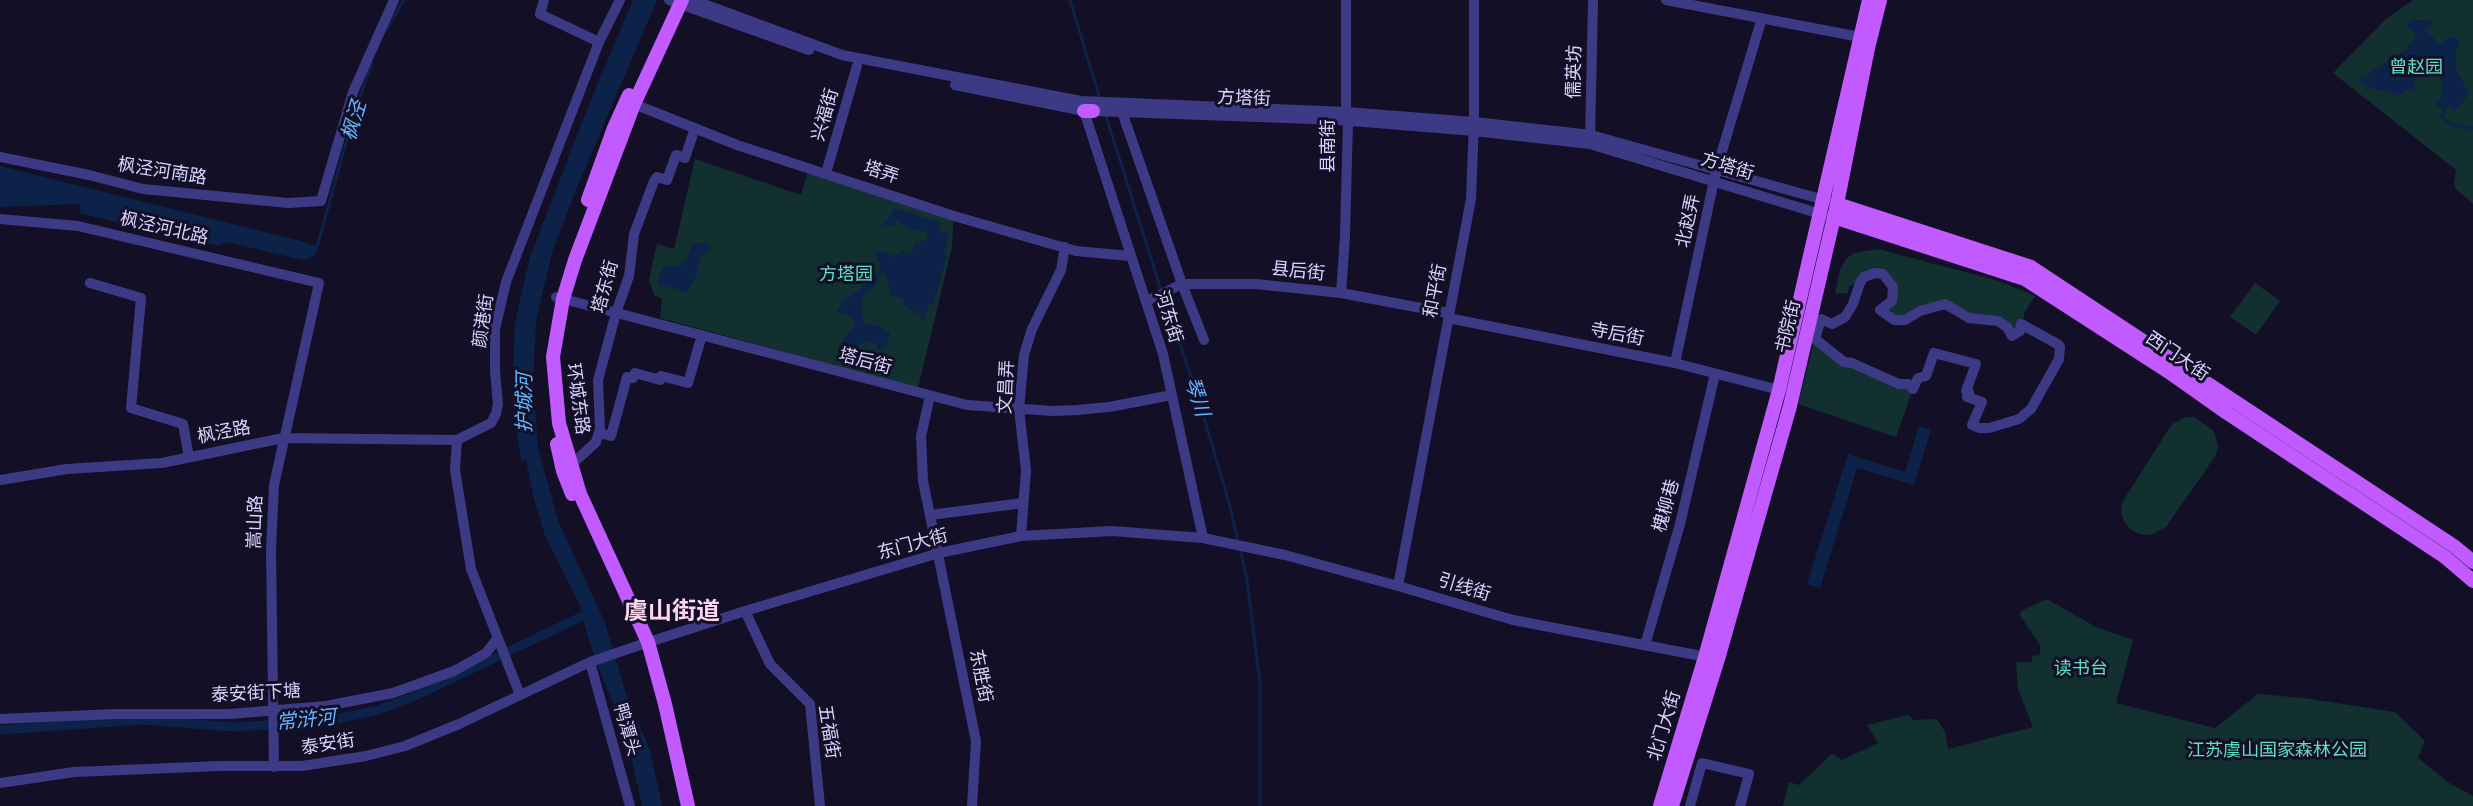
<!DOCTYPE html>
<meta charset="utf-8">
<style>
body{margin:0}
canvas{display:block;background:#130f26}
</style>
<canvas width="2473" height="806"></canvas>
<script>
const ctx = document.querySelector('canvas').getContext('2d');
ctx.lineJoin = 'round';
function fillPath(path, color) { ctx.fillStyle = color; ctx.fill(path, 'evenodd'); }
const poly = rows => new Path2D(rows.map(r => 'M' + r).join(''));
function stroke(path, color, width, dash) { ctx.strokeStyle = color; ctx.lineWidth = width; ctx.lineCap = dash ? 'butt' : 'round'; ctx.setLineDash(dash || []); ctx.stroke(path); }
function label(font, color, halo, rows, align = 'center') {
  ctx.font = font + ' Signika,"Noto Sans SC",sans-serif'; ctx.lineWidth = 6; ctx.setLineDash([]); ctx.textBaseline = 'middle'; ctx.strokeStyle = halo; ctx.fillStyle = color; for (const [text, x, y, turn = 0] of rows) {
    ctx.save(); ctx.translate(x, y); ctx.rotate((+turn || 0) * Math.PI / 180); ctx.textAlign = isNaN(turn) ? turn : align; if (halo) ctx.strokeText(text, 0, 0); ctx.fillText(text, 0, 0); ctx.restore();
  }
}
fillPath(poly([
 [2413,0,2473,0,2473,204,2456,189,2454,184,2456,170,2333,73,2386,19],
 [695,159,801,195,809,168,954,216,952,247,918,388,660,318,662,299,654,295,649,280,657,244,674,249],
 [1878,249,1999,281,2035,296,2025,312,2020,331,1969,318,1945,304,1905,320,1884,314,1892,301,1884,274,1849,286,1848,293,1835,294,1840,270,1846,259,1854,253],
 [2255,283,2280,301,2256,335,2230,317],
 [1815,339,1841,358,1913,389,1896,437,1798,404],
 [2186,417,2194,417,2214,431,2218,446,2216,455,2166,527,2151,535,2139,534,2130,529,2123,519,2121,509,2123,501,2172,424],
 [2047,599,2096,627,2133,640,2116,703,2215,728,2258,694,2303,698,2395,712,2425,741,2418,758,2449,783,2473,796,2473,806,1783,806,1789,782,1799,785,1832,754,1842,760,1878,743,1867,725,1908,715,1914,720,1937,719,1945,732,1948,749,2033,727,2018,689,2016,662,2032,662,2032,656,2040,655,2040,645,2019,614,2023,610]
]), '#12302f');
fillPath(poly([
 [633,0,657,0,576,190,552,253,536,320,533,384,538,448,558,521,605,623,627,697,650,750,662,806,642,806,624,724,607,690,590,644,579,603,545,536,533,495,526,460,521,461,512,392,515,322,530,257,588,107],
 [2413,20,2428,20,2433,23,2426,31,2440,44,2449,37,2457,38,2460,44,2456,49,2456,68,2469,94,2455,111,2448,106,2444,111,2435,103,2440,98,2443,85,2436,73,2429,67,2412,84,2416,91,2406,90,2400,96,2370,88,2356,80,2367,76,2370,71,2380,67,2408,48,2417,34,2406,26],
 [0,166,301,241,317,247,317,251,315,256,303,260,231,243,225,242,219,246,79,213,81,204,0,207],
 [894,208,941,223,938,230,949,235,944,253,947,256,933,305,929,304,923,322,920,322,922,315,916,313,903,305,904,299,891,296,885,273,880,273,877,283,862,298,862,315,865,324,876,325,890,333,890,336,883,350,876,349,877,344,865,341,864,344,860,343,858,349,853,349,849,359,842,363,839,360,840,346,855,323,852,317,837,312,837,309,844,300,872,280,880,267,875,252,877,250,884,251,894,257,901,250,910,255,916,241,925,241,927,238,926,231,909,230,897,221,892,226,882,225,889,217],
 [694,242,711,245,708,253,701,256,696,276,687,292,658,284,658,278,664,265,680,265,685,261],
 [1919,426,1931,430,1914,485,1857,468,1820,588,1807,584,1848,454,1905,472]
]), '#0c2248');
stroke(poly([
 [1070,0,1100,99],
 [385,32,404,0],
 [2444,111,2441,117,2452,125,2473,128],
 [1105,113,1161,290],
 [317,247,354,114,372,63],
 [1164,296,1200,404,1230,506,1238,542],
 [1240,549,1247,580,1260,683,1260,806]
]), '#0c2248', 3);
stroke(poly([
 [0,730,143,720,234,727,328,721,378,710,411,698,591,612]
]), '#0c2248', 9);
stroke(poly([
 [544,0,540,14,599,42],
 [669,0,809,50],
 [693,0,842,55,1081,101,1346,112,1474,122,1591,135,1828,201],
 [1666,0,1860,37],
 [955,85,1084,111,1163,354,1203,538],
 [629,102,737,145,954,216,1076,251,1130,256],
 [1093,111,1340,120,1474,131,1590,144,1824,215],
 [1122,112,1182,284,1204,340],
 [1590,141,1593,0],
 [0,157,89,175,143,189,288,203,321,201,353,92,394,0],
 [826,173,857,66],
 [0,219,78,226,319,283,274,485,271,550,274,767],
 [1875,273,1883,274,1893,287,1892,301,1880,310,1894,320,1905,320,1920,311,1945,304,1969,318,1998,321,2007,327,2012,336,2020,331,2021,324,2059,345,2060,347,2059,359,2031,409,2019,419,1989,428,1979,428,1972,425,1982,402,1967,397,1969,392,1966,391,1976,364,1934,353,1926,376,1918,378,1913,389,1908,384,1899,384,1852,363,1844,362,1815,339,1821,319,1832,324,1845,317,1853,304,1860,283,1864,277,1875,273],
 [90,283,141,298,131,408,183,424,189,457],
 [1341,293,1345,236,1348,121,1346,112,1346,0],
 [556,297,967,405,1053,411,1077,410,1109,407,1172,395],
 [1147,301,1182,284,1256,284,1341,293,1448,313],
 [1448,318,1675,363,1779,390],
 [1675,363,1716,171,1762,18],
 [930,396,921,436,923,481,976,741,972,806],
 [599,433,611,436,627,377,633,378,635,373,660,380,661,376,688,383,702,335],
 [568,468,596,442,600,429,598,380,616,313,629,276,634,234,654,181,657,177,667,180,676,155,685,158,695,128],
 [0,480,67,469,162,463,283,438,457,440],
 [930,515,1023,503],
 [1021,536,1026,470,1019,409,1024,355,1032,329,1061,270,1065,247],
 [1398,586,1471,199,1474,122,1474,0],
 [745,611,770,664,810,704,820,806],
 [1645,645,1680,524,1715,374],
 [590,662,630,806],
 [520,695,471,569,455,470,457,440,491,423,496,414,498,404,495,371,495,329,506,282,599,42,620,0],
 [0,719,115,714,230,714,326,706,393,693,454,671,486,653,497,639],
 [0,783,74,772,219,766,302,766,366,756,405,746,459,724,590,662,640,645,745,611,939,553,1021,536,1112,531,1203,538,1285,555,1398,586,1513,620,1712,658],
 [1690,806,1702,763,1749,774,1740,806]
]), '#3d3a85', 10);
stroke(poly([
 [682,0,634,104,575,260,563,299,553,357,559,423,580,494,648,642,665,704,688,806],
 [1084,111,1093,111],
 [588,200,614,128,629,95],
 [1837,204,2031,267,2454,546,2473,562],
 [1834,217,2025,279,2169,372,2227,413,2445,557,2473,581],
 [557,444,563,471,572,494],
 [1660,806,1705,657,1779,390,1869,0],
 [1672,806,1718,659,1790,406,1837,204,1868,48,1880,0]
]), '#c25bff', 14);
label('18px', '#5fe0c0', '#130f26', [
 ["曾赵园",2416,68],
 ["方塔园",846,275],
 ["读书台",2081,669],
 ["江苏虞山国家森林公园",2277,751]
]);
label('18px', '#d9d4ff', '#130f26', [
 ["儒英坊",1575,72,-89],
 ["方塔街",1244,99,2],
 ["兴福街",826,115,-74],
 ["县南街",1329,146,-90],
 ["方塔街",1727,167,17],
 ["枫泾河南路",162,172,9],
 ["塔弄",881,173,18],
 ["北赵弄",1689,221,-78],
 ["枫泾河北路",164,229,13],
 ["县后街",1298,272,6],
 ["塔东街",606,287,-75],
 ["和平街",1436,291,-79],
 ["河东街",1168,317,73],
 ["颜港街",484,321,-82],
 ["书院街",1789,327,-77],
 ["寺后街",1617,335,11],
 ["西门大街",2177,357,34],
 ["塔后街",865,362,15],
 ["文昌弄",1007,387,-87],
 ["环城东路",577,399,82],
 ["枫泾路",224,433,-11],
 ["槐柳巷",1667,506,-75],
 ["嵩山路",256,522,-88],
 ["东门大街",913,545,-15],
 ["引线街",1464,588,17],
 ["东胜街",980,676,79],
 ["泰安街下塘",256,694,-3],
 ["北门大街",1665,726,-73],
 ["鸭潭头",626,730,74],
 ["五福街",828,732,81],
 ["泰安街",328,745,-9]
]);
label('italic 20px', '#62b6ff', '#130f26', [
 ["枫泾",355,121,-73],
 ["琴川",1196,397,72],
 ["护城河",526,403,-90],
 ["常浒河",306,721,-6]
]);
label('bold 24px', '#ffd6f0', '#130f26', [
 ["虞山街道",672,613]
]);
</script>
